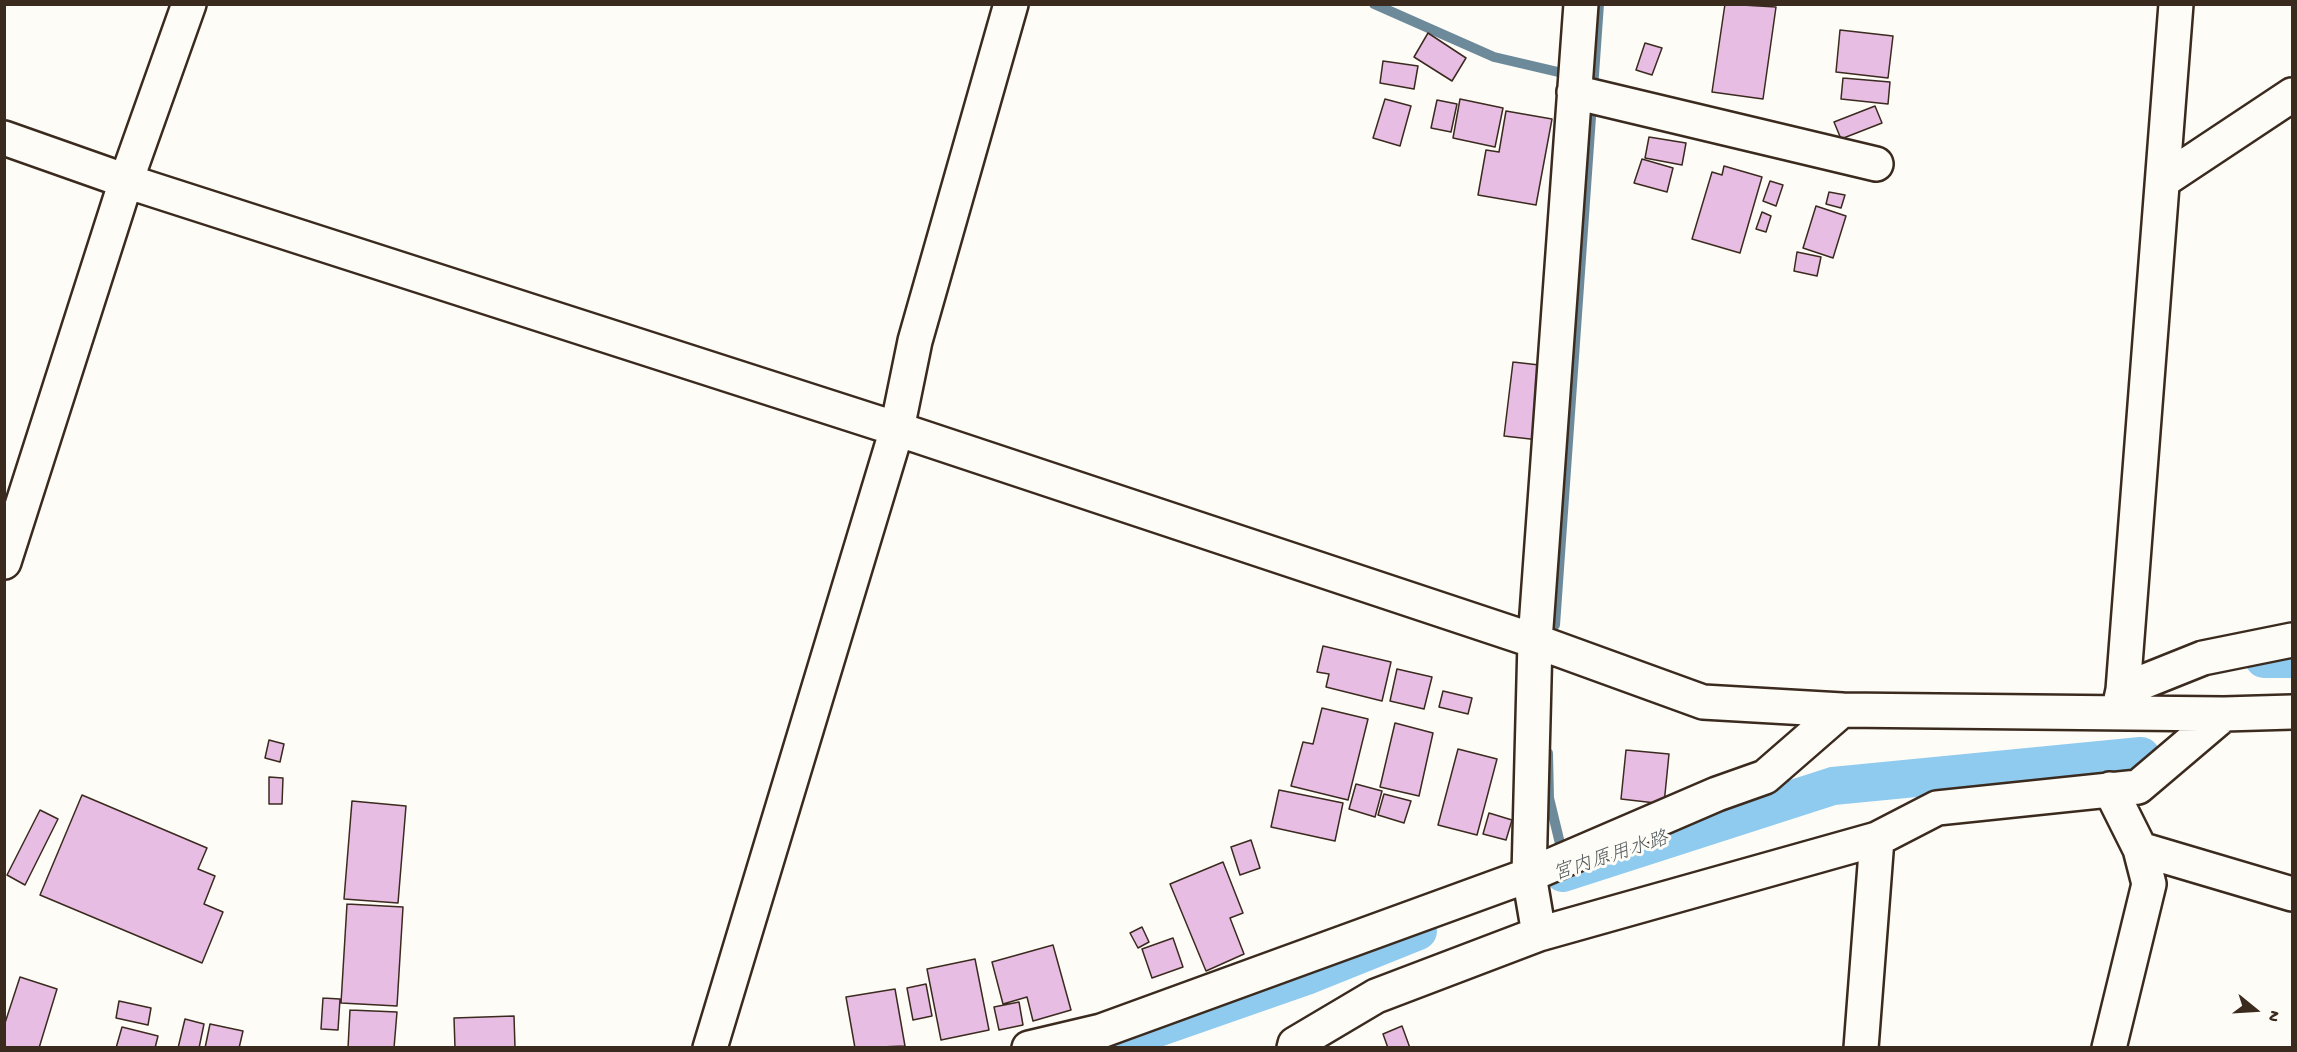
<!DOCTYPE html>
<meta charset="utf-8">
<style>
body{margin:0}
#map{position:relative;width:2297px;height:1052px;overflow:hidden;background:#fdfcf7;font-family:"Gochi Hand",sans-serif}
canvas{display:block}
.frame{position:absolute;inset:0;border:6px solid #3b2a1e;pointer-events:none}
.north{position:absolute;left:2225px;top:980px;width:60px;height:60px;-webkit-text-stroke:4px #fdfcf7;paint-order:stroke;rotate:108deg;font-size:16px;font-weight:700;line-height:24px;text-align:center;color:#3b2a1e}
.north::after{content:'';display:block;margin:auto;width:21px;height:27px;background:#3b2a1e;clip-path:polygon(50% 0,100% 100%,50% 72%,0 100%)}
</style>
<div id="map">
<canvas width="2297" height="1052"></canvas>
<div class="frame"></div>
<div class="north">N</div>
</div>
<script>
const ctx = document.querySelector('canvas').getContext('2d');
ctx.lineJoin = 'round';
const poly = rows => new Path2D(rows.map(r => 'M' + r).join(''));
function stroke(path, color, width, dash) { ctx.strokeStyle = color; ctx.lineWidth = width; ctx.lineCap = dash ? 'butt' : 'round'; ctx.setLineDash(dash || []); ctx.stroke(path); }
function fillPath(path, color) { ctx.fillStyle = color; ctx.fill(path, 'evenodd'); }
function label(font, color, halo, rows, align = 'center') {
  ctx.font = font + ' "Gochi Hand","Klee One",sans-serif'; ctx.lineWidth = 6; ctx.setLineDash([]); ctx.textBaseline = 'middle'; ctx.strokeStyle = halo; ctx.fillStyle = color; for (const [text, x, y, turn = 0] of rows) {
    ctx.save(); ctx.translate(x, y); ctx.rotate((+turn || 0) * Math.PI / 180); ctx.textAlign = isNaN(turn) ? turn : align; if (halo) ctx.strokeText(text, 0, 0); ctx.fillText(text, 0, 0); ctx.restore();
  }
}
stroke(poly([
 [1374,4,1494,57,1571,75],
 [1555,625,1599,4],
 [1548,753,1549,798,1563,856]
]), '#6d8a9b', 10);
stroke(poly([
 [2264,659,2292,659],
 [1563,873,1833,786,2141,756],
 [1103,1047,1306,976,1418,931]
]), '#8fcaef', 38);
const building = poly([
 [1725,4,1776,7,1763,99,1712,92,1725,4],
 [1840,30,1893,36,1888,78,1836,72,1840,30],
 [1428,33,1466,58,1452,81,1414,57,1428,33],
 [1645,43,1662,48,1652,75,1636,70,1645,43],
 [1383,61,1418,66,1414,89,1380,83,1383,61],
 [1843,78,1890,82,1888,104,1841,99,1843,78],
 [1385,99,1411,106,1400,146,1373,138,1385,99],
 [1460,99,1503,108,1495,147,1453,138,1460,99],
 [1437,100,1457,104,1451,132,1431,128,1437,100],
 [1875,106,1882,123,1841,139,1834,122,1875,106],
 [1506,111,1552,119,1536,205,1478,195,1486,150,1499,152,1506,111],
 [1649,137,1686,143,1682,165,1645,158,1649,137],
 [1642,159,1673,168,1667,192,1634,183,1642,159],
 [1724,166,1762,177,1740,253,1692,239,1712,172,1722,175,1724,166],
 [1770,181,1783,185,1776,206,1763,201,1770,181],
 [1829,192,1845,195,1841,208,1826,204,1829,192],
 [1816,206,1846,216,1833,258,1803,248,1816,206],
 [1762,212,1771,216,1766,232,1756,229,1762,212],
 [1797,252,1821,257,1817,276,1794,271,1797,252],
 [1513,362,1548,366,1539,440,1504,436,1513,362],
 [1323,646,1391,662,1382,701,1326,687,1329,674,1317,672,1323,646],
 [1397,669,1432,677,1424,709,1390,701,1397,669],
 [1443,691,1472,698,1468,714,1439,707,1443,691],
 [1322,708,1368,719,1348,800,1291,786,1303,742,1313,744,1322,708],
 [1395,723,1433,733,1419,796,1380,787,1395,723],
 [269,740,284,744,280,762,265,758,269,740],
 [1458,749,1497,759,1477,835,1438,825,1458,749],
 [1626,750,1669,754,1664,804,1621,799,1626,750],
 [269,777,283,778,282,804,269,804,269,777],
 [1356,784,1382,791,1375,817,1349,809,1356,784],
 [1279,790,1343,803,1335,841,1271,827,1279,790],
 [1384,794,1411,801,1404,823,1378,815,1384,794],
 [82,795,207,848,198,869,215,876,204,904,223,912,202,963,40,895,82,795],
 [352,801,406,806,398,903,344,899,352,801],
 [40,810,58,819,25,885,7,875,40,810],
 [1489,813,1512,820,1506,840,1483,834,1489,813],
 [1251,840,1260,868,1240,875,1231,847,1251,840],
 [1223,862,1243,913,1230,918,1244,954,1206,971,1170,884,1223,862],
 [347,904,403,907,397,1006,341,1003,347,904],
 [1142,927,1149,942,1138,948,1130,933,1142,927],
 [1173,938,1183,967,1152,978,1142,949,1173,938],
 [1053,945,1071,1010,1033,1021,1027,997,1003,1004,992,962,1053,945],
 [975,959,989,1030,941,1040,927,969,975,959],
 [20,977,57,989,39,1048,4,1048,4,1026,20,977],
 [926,984,932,1016,913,1020,907,988,926,984],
 [895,989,905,1046,855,1048,846,997,895,989],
 [323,998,340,999,338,1030,321,1029,323,998],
 [119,1001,151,1008,148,1025,116,1018,119,1001],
 [1019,1002,1023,1025,999,1030,994,1007,1019,1002],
 [350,1010,397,1012,394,1048,348,1048,350,1010],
 [514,1016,515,1048,455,1048,454,1018,514,1016],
 [185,1019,204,1024,199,1048,178,1048,185,1019],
 [210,1024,243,1031,239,1048,205,1048,210,1024],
 [1402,1026,1410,1048,1388,1048,1383,1034,1402,1026],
 [122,1027,158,1036,155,1048,116,1048,122,1027]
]);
fillPath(building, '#e8bde3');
stroke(building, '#3b2a1e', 1.5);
const minor = poly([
 [1574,92,1876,164],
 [4,138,126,181,897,429,1535,641,1703,702,1842,710,2224,714,2292,712],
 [2164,180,2292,95],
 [4,562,126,181,189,4],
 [2123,690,2203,658,2292,640],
 [2118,713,2123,690,2176,4],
 [2110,789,2140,849,2292,894],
 [1539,934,1877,839],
 [710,1048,897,429,915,341,1011,4],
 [1029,1048,1101,1031,1529,875,1717,794,1765,777,1842,710],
 [1294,1048,1295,1044,1376,996,1539,934,1529,875,1535,641,1581,4],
 [1861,1048,1877,839,1937,808,2138,787,2224,714],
 [2109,1048,2149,884,2140,849]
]);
stroke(minor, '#3b2a1e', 38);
stroke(minor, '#fdfcf7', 33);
label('italic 20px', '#545a5d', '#fdfcf7', [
 ["宮内原用水路",1611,858,-18]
]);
</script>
